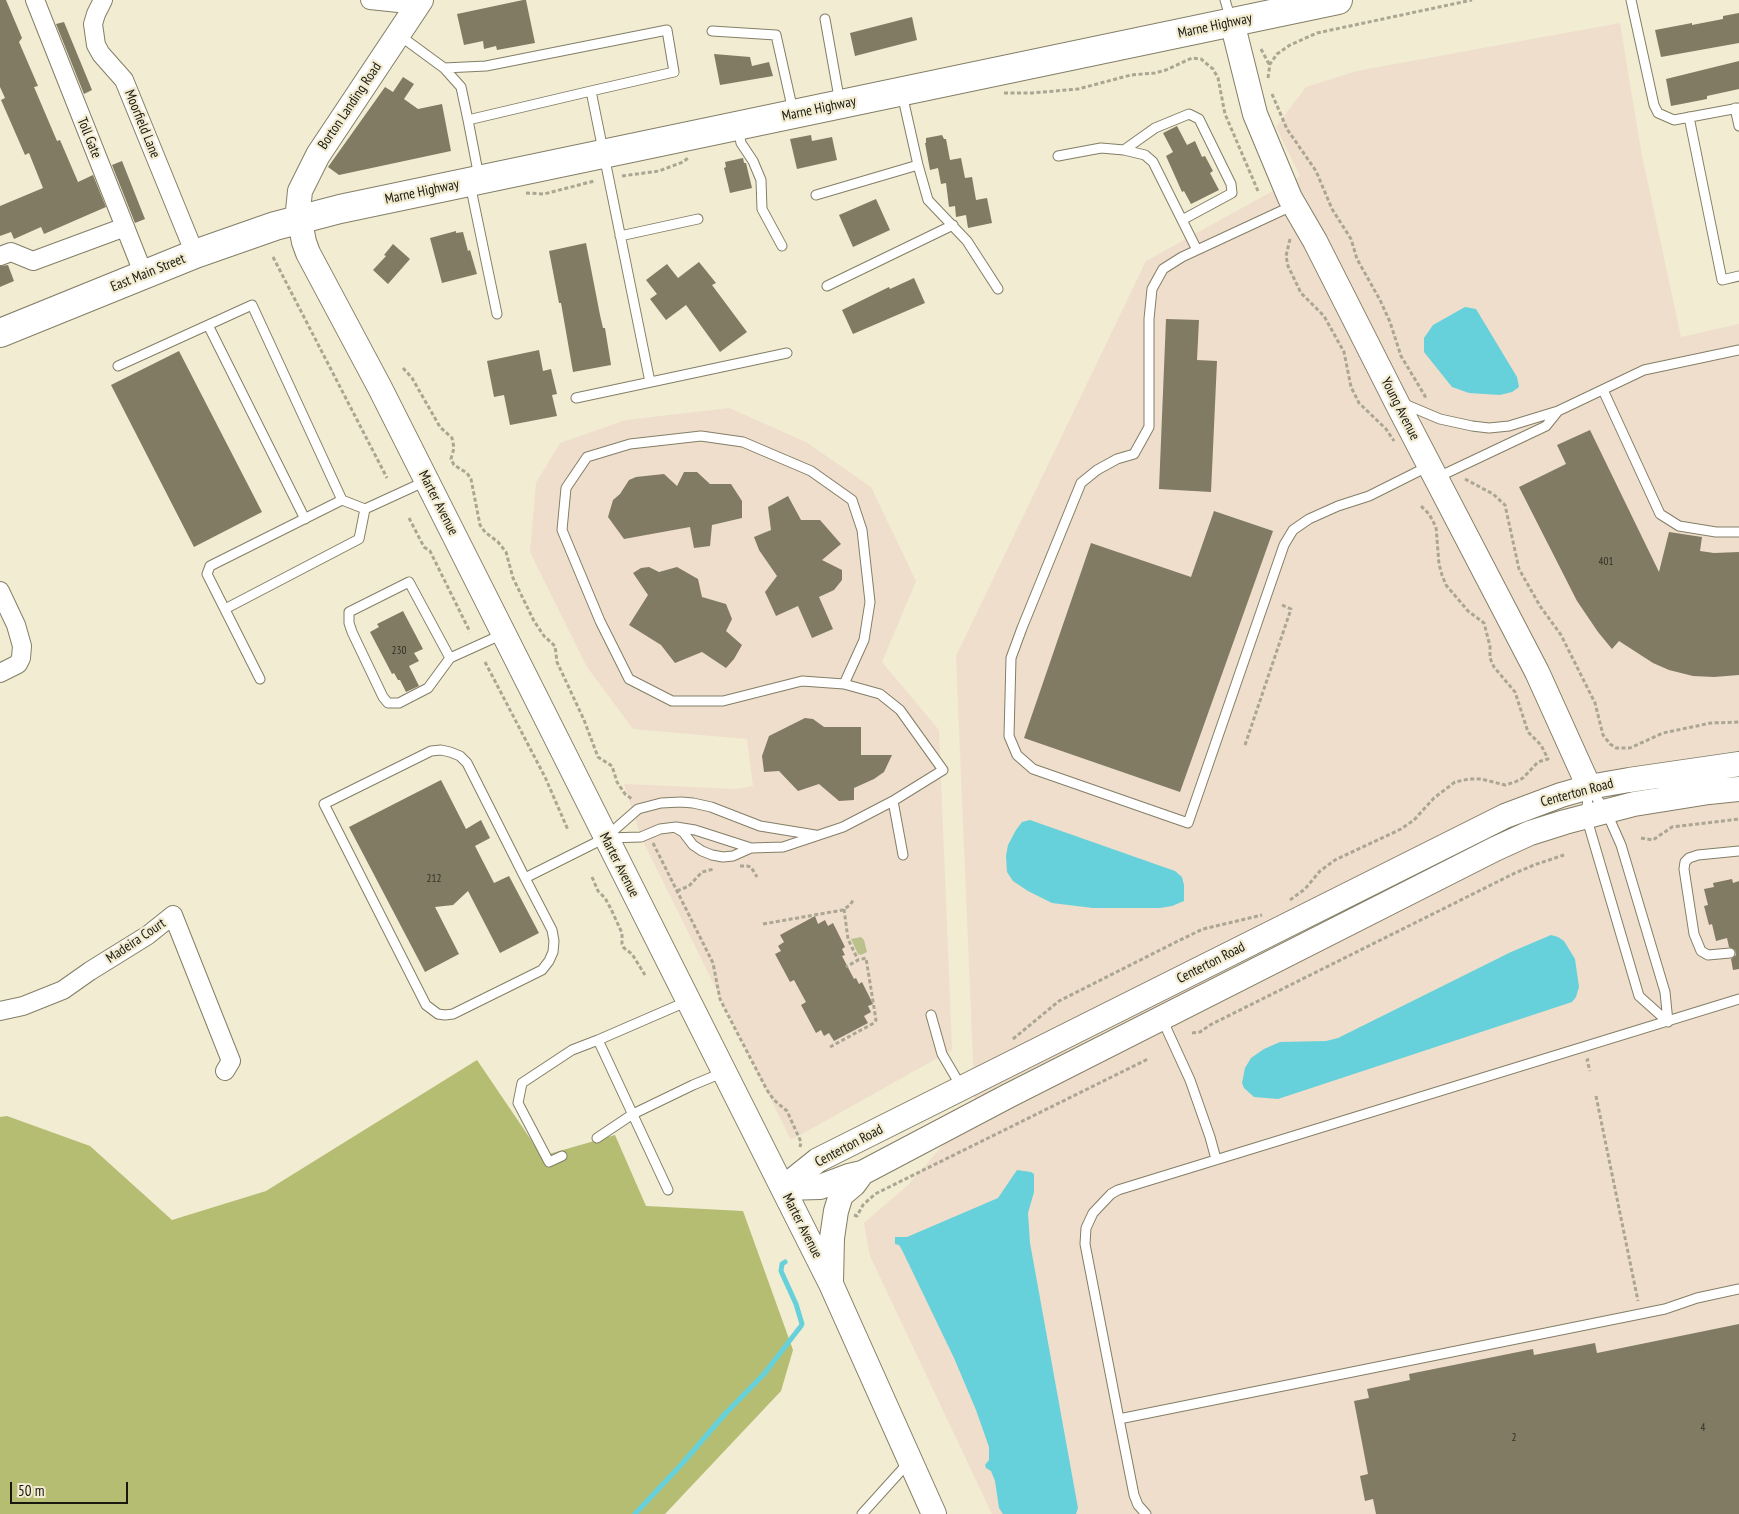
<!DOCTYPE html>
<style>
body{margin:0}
#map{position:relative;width:1739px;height:1514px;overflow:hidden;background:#f1ecd2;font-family:"PT Sans Narrow",sans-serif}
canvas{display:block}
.scale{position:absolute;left:10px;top:1482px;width:118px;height:22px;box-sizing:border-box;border:2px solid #19170e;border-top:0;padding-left:6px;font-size:15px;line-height:18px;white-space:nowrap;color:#19170e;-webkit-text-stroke:4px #f1ecd2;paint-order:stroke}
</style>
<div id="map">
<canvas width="1739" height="1514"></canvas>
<div class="scale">50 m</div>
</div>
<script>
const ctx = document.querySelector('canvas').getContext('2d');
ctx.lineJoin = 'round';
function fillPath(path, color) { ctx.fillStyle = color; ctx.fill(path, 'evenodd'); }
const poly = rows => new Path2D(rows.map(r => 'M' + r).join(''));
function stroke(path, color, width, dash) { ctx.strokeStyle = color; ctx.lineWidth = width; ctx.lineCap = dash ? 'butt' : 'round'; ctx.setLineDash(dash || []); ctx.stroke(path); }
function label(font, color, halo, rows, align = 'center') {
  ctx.font = font + ' "PT Sans Narrow",sans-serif'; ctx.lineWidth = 4.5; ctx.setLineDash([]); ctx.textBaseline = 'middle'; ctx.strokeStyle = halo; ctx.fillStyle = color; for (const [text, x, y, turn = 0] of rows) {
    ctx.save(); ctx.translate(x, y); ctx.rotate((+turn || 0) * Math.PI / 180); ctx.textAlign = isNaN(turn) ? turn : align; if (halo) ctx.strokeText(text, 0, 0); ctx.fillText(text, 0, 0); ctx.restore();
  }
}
fillPath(poly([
 [1620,23,1641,151,1681,337,1739,324,1739,1514,992,1514,870,1256,864,1223,908,1185,975,1109,956,656,1146,261,1300,176,1276,127,1306,87,1357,71],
 [729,408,806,442,871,487,916,581,882,662,939,730,952,1050,791,1140,641,837,624,784,737,789,753,786,747,739,633,729,587,667,530,552,536,483,560,443,626,420]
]), '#efdecc');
fillPath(poly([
 [861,937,864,940,867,952,861,955,858,954,851,939]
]), '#bac18c');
fillPath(poly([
 [477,1060,542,1156,615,1135,646,1206,743,1211,793,1350,781,1391,665,1514,0,1514,0,1117,7,1116,90,1146,172,1220,266,1191]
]), '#b5bd72');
fillPath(poly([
 [1465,307,1476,309,1517,377,1519,387,1512,392,1500,395,1469,393,1452,387,1424,352,1424,338,1433,325],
 [1030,820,1175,871,1182,877,1184,885,1184,901,1172,906,1160,908,1093,908,1052,903,1028,891,1013,881,1007,872,1006,856,1008,845,1016,830,1022,822],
 [1551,935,1558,937,1564,941,1575,959,1579,987,1576,997,1572,1002,1278,1099,1254,1097,1244,1088,1242,1083,1245,1068,1251,1058,1264,1049,1280,1042,1326,1041,1338,1038,1511,952],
 [1017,1170,1031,1172,1034,1174,1034,1192,1028,1213,1030,1243,1078,1508,1076,1514,1003,1514,999,1508,995,1481,991,1471,986,1468,985,1465,989,1460,989,1447,976,1410,954,1358,902,1250,899,1245,895,1244,895,1237,907,1237,998,1198]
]), '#66d1da');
stroke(poly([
 [635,1514,680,1466,725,1414,764,1374,801,1326,802,1324,796,1304,781,1271,782,1264,785,1262]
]), '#66d1da', 5);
fillPath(poly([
 [0,0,6,0,22,38,19,42,38,86,34,87,57,141,60,140,78,182,93,175,106,207,44,234,41,227,14,239,11,232,0,236,0,206,43,188,29,153,25,155,1,100,5,98,0,87],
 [523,0,526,0,535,43,497,50,496,46,484,49,483,41,464,45,457,14],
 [1739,13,1739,43,1661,57,1655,30,1692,23,1692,25,1723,19,1723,16],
 [912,17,917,40,855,56,850,33],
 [64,22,92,90,84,94,56,24],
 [714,54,750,57,752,66,769,62,773,76,720,85],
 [1739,61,1739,89,1707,96,1707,99,1671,106,1666,79],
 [403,77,414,84,404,99,418,109,442,104,451,151,339,175,328,167,385,87,393,92],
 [1177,126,1187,145,1195,141,1202,157,1205,156,1213,171,1210,173,1219,190,1191,204,1184,191,1182,192,1166,156,1173,152,1163,133],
 [811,135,812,141,832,137,837,160,797,169,790,139],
 [942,135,944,139,946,139,950,160,961,158,965,178,972,177,976,200,987,198,992,223,968,228,966,215,956,217,955,206,949,207,946,183,941,184,938,168,930,170,925,143,926,143,926,138],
 [743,158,744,163,746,163,752,188,730,193,724,168,726,167,725,162],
 [122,161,145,219,135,223,112,165],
 [876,199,890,230,853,247,839,215],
 [456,231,456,233,463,232,468,251,470,250,477,274,442,283,430,238],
 [586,243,600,315,603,328,605,328,611,365,573,372,561,303,559,303,549,251],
 [393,244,410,259,388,284,373,270,386,256,384,255],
 [699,262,716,283,712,285,747,332,720,352,686,305,666,320,650,299,657,294,646,280,667,264,678,278],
 [8,265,14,281,0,287,0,266],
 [914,278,925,303,853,334,842,310,889,287,890,289],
 [1166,319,1199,320,1197,360,1217,361,1211,492,1159,489],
 [539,350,543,371,551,369,557,394,552,395,557,416,510,425,504,395,494,397,487,361],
 [179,351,262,512,194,547,111,385],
 [1590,430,1659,572,1669,532,1702,537,1700,551,1714,553,1739,552,1739,675,1714,677,1693,676,1669,670,1653,663,1619,641,1612,649,1598,632,1577,601,1519,487,1566,464,1557,445],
 [684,472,697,472,710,484,731,484,742,501,742,518,712,525,710,546,694,548,690,527,624,539,608,517,613,500,620,494,629,480,636,477,664,474,677,486],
 [788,496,801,520,820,520,841,544,822,560,842,570,842,580,834,590,819,597,833,629,812,638,798,606,776,616,765,592,777,576,759,550,754,537,771,530,768,507],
 [1214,511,1273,531,1180,792,1024,738,1091,543,1191,577],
 [649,567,659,572,677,567,698,579,702,597,726,604,732,619,726,631,742,645,734,659,726,668,702,652,675,663,661,645,629,625,648,595,633,573,641,568],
 [403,611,423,649,414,653,419,661,409,666,419,686,406,692,400,680,398,680,394,673,392,674,370,632,379,627,377,624],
 [805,718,813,719,824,727,861,727,861,755,892,755,884,772,874,779,854,788,854,800,839,801,819,784,798,791,779,771,764,772,762,756,769,736],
 [441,780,466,829,481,820,490,838,475,846,494,883,509,876,539,933,500,953,468,891,453,905,435,907,459,954,425,972,349,827],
 [1732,879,1733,883,1739,881,1739,969,1733,970,1731,959,1736,955,1735,950,1729,947,1727,938,1716,941,1712,924,1709,925,1704,906,1708,905,1704,889,1714,887,1713,883],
 [815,916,818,924,825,920,828,926,833,923,845,947,842,949,845,955,842,956,854,979,856,978,859,984,862,982,873,1004,868,1006,871,1012,864,1016,868,1023,834,1041,829,1033,824,1036,821,1030,816,1033,801,1005,806,1002,794,980,790,982,775,954,781,951,778,946,784,942,780,935],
 [1739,1324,1739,1514,1376,1514,1373,1499,1365,1501,1360,1476,1368,1474,1354,1401,1369,1398,1367,1389,1410,1380,1409,1374,1533,1349,1534,1355,1595,1343,1597,1353]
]), '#817b64');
const lane = poly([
 [1225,0,1231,20],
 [1631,0,1654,105,1658,113,1674,120,1739,108],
 [825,19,840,103],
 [712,31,776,35,793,111],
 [399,35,444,68,461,87,468,120],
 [444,68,486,66,667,30,674,72,591,91],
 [902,94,918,165,928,200,967,241,998,289],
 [1735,108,1739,126],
 [1689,117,1722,280,1739,276],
 [738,128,741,143,753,161,761,180,762,209,782,246],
 [1124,150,1155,128,1189,114,1199,119,1231,184,1232,193,1182,220],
 [1058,156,1101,148,1124,150,1145,155,1153,162,1197,250],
 [479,177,468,120,591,91,650,382],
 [470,184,497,314],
 [816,195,918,165],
 [1294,205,1182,257,1163,269,1152,289,1149,319,1149,427,1134,454,1117,459,1097,470,1081,483,1022,628,1011,658,1009,736,1017,755,1033,769,1188,823,1284,545,1293,530,1309,519,1338,506,1369,496,1429,466],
 [620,236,698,219],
 [827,286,953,225],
 [208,325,305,519],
 [118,366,252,305,342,500],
 [1603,390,1660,514,1679,526,1716,532,1739,532],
 [576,398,787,353],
 [1402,403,1440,419,1472,426,1489,428,1509,426,1558,411],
 [1436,478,1546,426,1558,411,1644,370,1739,350],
 [225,609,359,539,365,509],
 [450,658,428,688,399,703,388,703,383,697,352,632,349,623,349,612,409,582,450,658,503,634],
 [260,679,207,574,210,566,342,500,365,509,426,481],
 [844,684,864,640,870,602,862,530,852,500,811,471,743,442,701,436,630,444,587,457,566,488,562,530,600,621,629,679,672,701,723,701,802,681,844,684,880,694,900,710,943,770,893,801],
 [1589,788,1586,816,1639,996,1668,1022],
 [1590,789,1606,811,1621,845,1665,992,1668,1022],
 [676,828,683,832,693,845,702,851,712,855,723,857,733,856,751,848],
 [608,838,641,837,660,829,676,827,695,830,751,848,783,847,843,827,893,801,903,855],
 [525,878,467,763,460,756,450,752,441,750,431,751,324,804,426,1005,438,1014,445,1015,453,1014,542,970,549,961,553,952,554,941,552,930,525,878,605,838,638,809,661,803,681,802,693,803,711,807,760,826,815,835],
 [1730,953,1708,955,1701,951,1694,934,1684,869,1685,862,1689,858,1698,855,1739,851],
 [1739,999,1118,1190,1111,1194,1093,1213,1086,1228,1085,1244,1119,1419,1665,1309,1697,1298,1739,1289],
 [931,1015,942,1054,962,1088],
 [1162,1019,1190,1080,1210,1137,1216,1159],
 [598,1040,668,1190],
 [597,1138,633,1114,693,1085,724,1072],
 [562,1156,549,1162,518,1103,522,1083,572,1050,598,1040,688,1001],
 [1119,1419,1134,1495,1138,1505,1146,1514],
 [862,1514,908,1463]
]);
const street = poly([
 [35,0,144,275],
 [103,0,96,14,93,24,96,45,101,54,124,80,195,254],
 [370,0,418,5],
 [0,256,11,252,33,261,125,227],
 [0,591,16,625,22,646,21,658,18,664,0,673],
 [0,1011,23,1006,63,990,90,971,148,935,173,915,231,1061,225,1071]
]);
const secondary = poly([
 [421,0,318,155,300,191,298,211,304,242,308,253,380,388,831,1284,934,1514],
 [1232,22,1255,114,1290,198,1315,241,1400,409,1537,672,1589,787],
 [783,1188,818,1160,1505,816,1561,795,1589,787,1629,780,1739,764],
 [783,1188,820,1187,849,1176,862,1173,1008,1096,1495,849,1530,833,1565,822,1634,804,1709,792,1739,789],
 [831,1282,832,1238,836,1211,841,1195,854,1184,862,1173]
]);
const primary = poly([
 [0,333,195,254,275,226,340,209,1338,0]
]);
stroke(lane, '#837e66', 11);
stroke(street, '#837e66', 20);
stroke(secondary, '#837e66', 26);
stroke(primary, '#837e66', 30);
stroke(poly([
 [1261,49,1269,64],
 [1268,78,1270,64,1277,54,1290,45,1317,33,1472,0],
 [1004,93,1032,93,1078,89,1131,75,1155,73,1166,70,1192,58,1201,59,1213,69,1218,78,1225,114,1258,191],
 [1272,94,1287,129,1316,171,1332,209,1351,239,1357,259,1380,300,1390,322,1401,356,1425,396,1425,400],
 [622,176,659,171,683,162,688,158],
 [526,193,544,194,594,181],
 [1290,239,1286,256,1288,266,1301,293,1324,316,1344,352,1351,387,1359,403,1386,429,1394,441],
 [273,257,387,478],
 [403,368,412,378,440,427,452,438,454,448,451,459,454,465,467,473,471,479,480,525,485,532,498,542,506,552,513,578,534,621,544,636,555,646,557,662,584,720,598,757,612,766,617,782,625,794,632,799],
 [1465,479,1493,494,1505,505,1519,569,1540,606,1561,635,1595,703,1603,735,1610,744,1616,748,1630,748,1663,733,1711,723,1739,722],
 [409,518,424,547,430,551,470,632],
 [485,662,545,777,568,830],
 [1245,745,1291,609,1282,605],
 [1641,838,1653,840,1672,827,1739,819],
 [653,843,713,963,720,999,728,1015,767,1090,774,1100,787,1111,801,1142,800,1147],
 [740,866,747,866,751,867,757,877],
 [592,877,598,891,605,898,611,909,622,933,622,944,624,948,632,954,645,975],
 [677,891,689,886,702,872,714,869],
 [1290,900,1305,889,1320,871,1335,860,1401,829,1414,820,1434,798,1455,782,1469,779,1481,779,1505,785,1515,782,1523,778,1538,762,1548,759,1541,745,1528,732,1515,692,1494,667,1490,658,1490,646,1484,623,1468,611,1446,585,1442,575,1439,564,1436,527,1429,514,1420,505],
 [844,909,848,939,858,960],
 [763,924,843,910,850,905,854,899],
 [1192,1033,1200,1032,1210,1025,1515,873,1534,865,1564,855],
 [1013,1039,1059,1001,1178,941,1203,929,1262,915],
 [830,1047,874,1023,876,1020,866,958,858,960,846,967],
 [1589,1059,1587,1060,1590,1071],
 [1596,1096,1638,1301],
 [854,1215,857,1216,863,1205,875,1194,1148,1059]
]), '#aaa692', 3, [4, 2.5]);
stroke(lane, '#fff', 9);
stroke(street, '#fff', 18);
stroke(secondary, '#fff', 24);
stroke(primary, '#fff', 28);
label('11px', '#333024', null, [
 ["401",1606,562],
 ["230",399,651],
 ["212",434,879],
 ["4",1703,1428],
 ["2",1514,1438]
]);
label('14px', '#19170e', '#f1ecd2', [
 ["Marne Highway",1215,26,-12],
 ["Borton Landing Road",350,106,-56],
 ["Marne Highway",819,109,-12],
 ["Moorfield Lane",142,124,68],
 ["Toll Gate",89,138,68],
 ["Marne Highway",422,192,-12],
 ["East Main Street",148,273,-22],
 ["Young Avenue",1400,409,63],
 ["Marter Avenue",438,503,63],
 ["Centerton Road",1577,793,-15],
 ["Marter Avenue",619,865,63],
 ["Madeira Court",136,941,-34],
 ["Centerton Road",1211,963,-27],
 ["Centerton Road",849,1146,-28],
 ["Marter Avenue",802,1226,63]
]);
</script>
